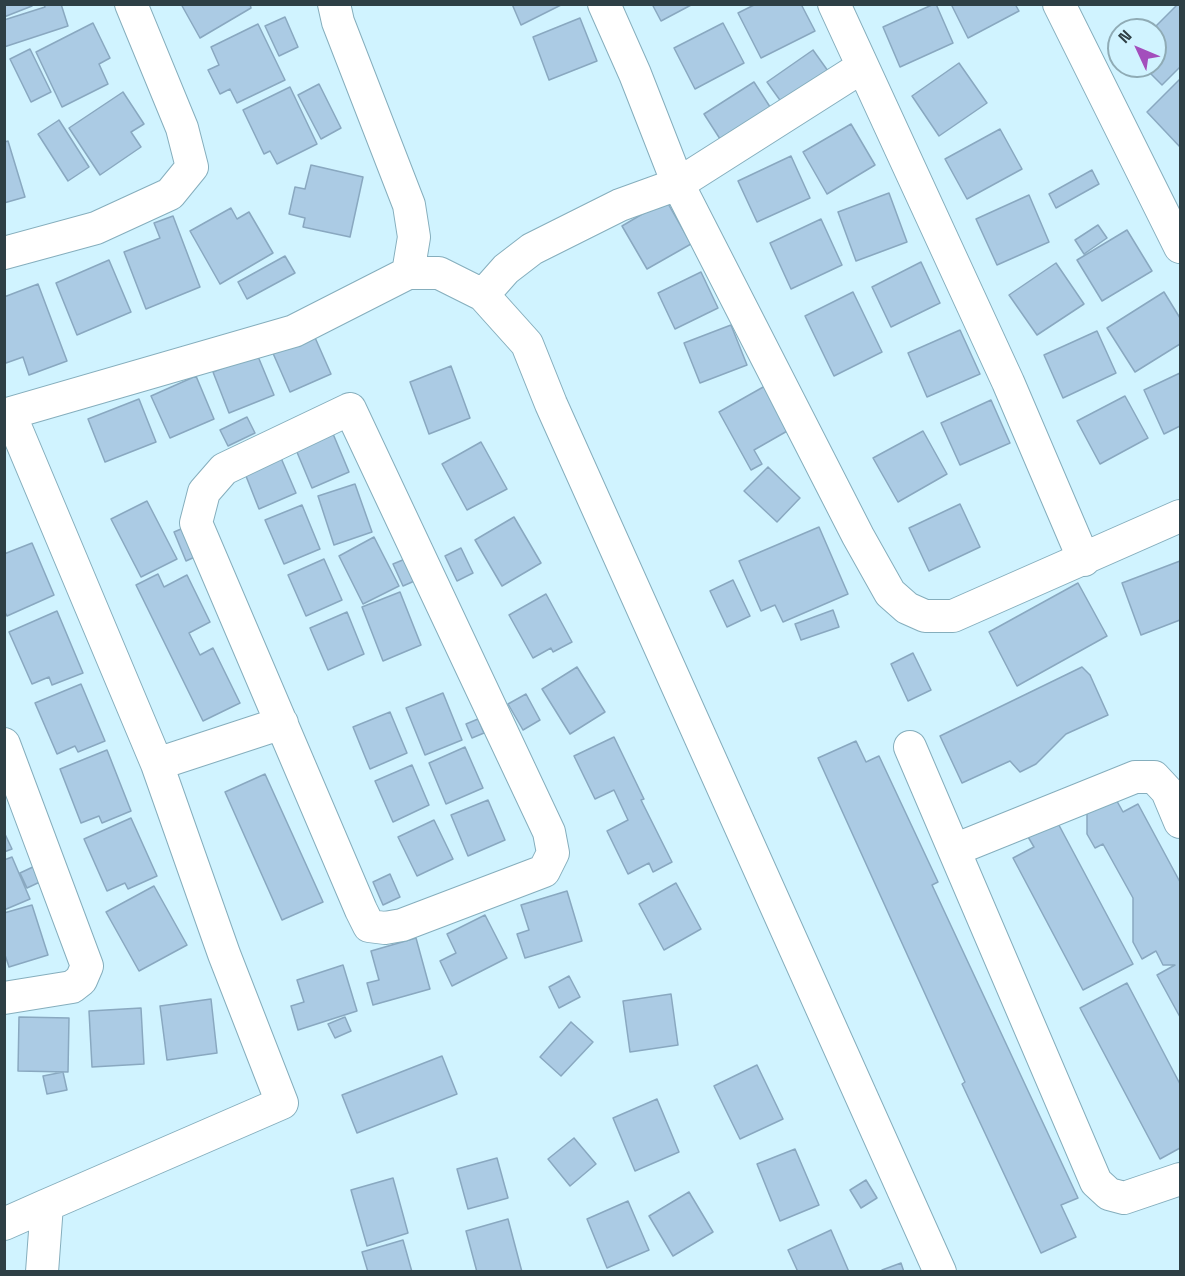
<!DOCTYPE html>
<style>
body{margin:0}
#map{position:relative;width:1185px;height:1276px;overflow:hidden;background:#d0f3ff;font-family:"Space Grotesk",sans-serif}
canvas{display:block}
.frame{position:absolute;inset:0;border:6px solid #2e3f45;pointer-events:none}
.north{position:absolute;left:1107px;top:18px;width:60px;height:60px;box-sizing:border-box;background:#d0f3ff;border:2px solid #8fabb5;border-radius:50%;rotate:314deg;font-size:16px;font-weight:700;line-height:24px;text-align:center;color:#2e3f45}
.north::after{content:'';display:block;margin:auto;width:21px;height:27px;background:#a34ebc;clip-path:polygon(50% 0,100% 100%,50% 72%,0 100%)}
</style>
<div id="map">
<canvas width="1185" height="1276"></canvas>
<div class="frame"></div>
<div class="north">N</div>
</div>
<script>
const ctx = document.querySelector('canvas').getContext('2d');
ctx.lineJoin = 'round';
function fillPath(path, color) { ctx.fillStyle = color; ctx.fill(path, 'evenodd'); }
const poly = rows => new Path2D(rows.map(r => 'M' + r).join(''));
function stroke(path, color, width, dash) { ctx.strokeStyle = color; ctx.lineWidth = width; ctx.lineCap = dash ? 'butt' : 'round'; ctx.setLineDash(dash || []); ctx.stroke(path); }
const building = poly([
 [4,4,32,4,32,6,4,17,4,4],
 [44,4,61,4,68,26,4,47,4,20,45,7,44,4],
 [181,4,250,4,251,8,200,38,181,4],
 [512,4,563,4,521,25,512,4],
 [652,4,693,4,661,21,652,4],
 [756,4,801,4,815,31,761,58,738,13,756,4],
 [934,4,936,4,953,43,900,67,883,27,934,4],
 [951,4,1015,4,1019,11,968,38,951,4],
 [1178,4,1180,5,1180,67,1162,85,1143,66,1155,66,1155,30,1152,30,1178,4],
 [285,17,298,47,279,56,265,26,285,17],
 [580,18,597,61,549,80,533,37,580,18],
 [93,23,110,58,99,64,108,84,62,107,36,52,93,23],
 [723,23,744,63,695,89,674,48,723,23],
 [258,24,285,80,237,103,230,89,220,94,208,70,219,65,211,47,258,24],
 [30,49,51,92,31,102,10,59,30,49],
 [813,50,833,78,787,110,767,82,813,50],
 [959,63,987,103,939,136,912,96,959,63],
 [1180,79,1180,147,1147,112,1180,79],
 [754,82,772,110,722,142,704,114,754,82],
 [319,84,341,128,321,139,298,95,319,84],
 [290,87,317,144,277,164,270,151,264,154,243,110,290,87],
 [123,92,144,124,131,132,141,147,100,175,69,128,123,92],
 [59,120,89,167,68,181,38,134,59,120],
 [851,124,875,165,827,194,803,152,851,124],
 [1000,129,1022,169,967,199,945,159,1000,129],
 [8,141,25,197,4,203,4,142,8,141],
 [791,156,810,198,757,222,738,181,791,156],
 [311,165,363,177,350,237,303,227,305,218,289,214,295,187,305,189,311,165],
 [1092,170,1099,184,1056,208,1049,194,1092,170],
 [889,193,907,242,856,261,838,212,889,193],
 [1029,195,1049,242,997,265,976,219,1029,195],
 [666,200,691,244,647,269,622,226,666,200],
 [231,208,237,219,249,212,273,253,220,284,190,231,231,208],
 [173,216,200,287,146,309,124,252,160,238,154,223,173,216],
 [821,219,842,265,791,289,770,243,821,219],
 [1098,225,1107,238,1084,254,1075,240,1098,225],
 [1127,230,1152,271,1102,301,1077,260,1127,230],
 [285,256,295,273,247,299,238,282,285,256],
 [109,260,131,312,77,335,56,283,109,260],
 [921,262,940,303,891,327,872,287,921,262],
 [1056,263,1084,304,1037,335,1009,295,1056,263],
 [701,272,718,308,675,329,658,293,701,272],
 [38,284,67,361,29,375,23,357,6,363,4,359,4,297,38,284],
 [853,292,882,352,834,376,805,316,853,292],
 [1164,292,1180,318,1180,344,1135,372,1107,328,1164,292],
 [731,325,747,365,700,383,684,343,731,325],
 [960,330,980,374,927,397,908,353,960,330],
 [1097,331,1116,373,1063,398,1044,355,1097,331],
 [313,333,331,374,290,392,272,351,313,333],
 [257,354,274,395,229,413,213,372,257,354],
 [451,366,470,418,429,434,410,382,451,366],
 [1180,373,1180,426,1164,434,1144,390,1180,373],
 [196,376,214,419,170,438,151,396,196,376],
 [765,386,789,430,754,450,762,464,751,470,719,412,765,386],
 [1125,396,1148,438,1100,464,1077,421,1125,396],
 [139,399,156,442,105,462,88,419,139,399],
 [991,400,1010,443,960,465,941,423,991,400],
 [247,417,255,433,228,446,220,430,247,417],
 [331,429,349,472,312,488,294,445,331,429],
 [923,431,947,474,898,502,873,458,923,431],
 [481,442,507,489,467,510,442,464,481,442],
 [278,451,296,493,259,509,242,466,278,451],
 [768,467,800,498,777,522,744,491,768,467],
 [355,484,372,532,334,545,318,496,355,484],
 [147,501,177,559,141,577,111,519,147,501],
 [960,504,980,547,929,571,909,528,960,504],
 [302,505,320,549,284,564,265,520,302,505],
 [514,517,541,563,502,586,475,540,514,517],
 [195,523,206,552,186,561,174,532,195,523],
 [819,527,848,594,783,622,775,605,761,611,739,561,819,527],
 [374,537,399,586,363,604,339,556,374,537],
 [32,543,54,595,7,616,4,611,4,554,32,543],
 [461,548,473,573,457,581,445,556,461,548],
 [410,557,419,579,403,586,393,564,410,557],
 [324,559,342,600,306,616,288,575,324,559],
 [1180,561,1180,620,1141,635,1122,583,1180,561],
 [158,574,164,587,187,575,210,622,189,633,200,655,213,648,240,703,203,721,136,585,158,574],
 [733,580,750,616,727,627,710,591,733,580],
 [1078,583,1107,636,1017,686,989,632,1078,583],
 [400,592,421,645,383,661,362,607,400,592],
 [546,594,572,642,553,652,551,648,533,658,509,615,546,594],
 [833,610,839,627,801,640,795,624,833,610],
 [57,611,83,673,52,685,49,677,32,684,9,632,57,611],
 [347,612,364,654,328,670,310,628,347,612],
 [913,653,931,690,908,701,891,664,913,653],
 [577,667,605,712,570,734,542,689,577,667],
 [1082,667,1090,675,1108,715,1066,734,1036,764,1020,772,1010,761,962,783,940,736,1082,667],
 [81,684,105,741,78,752,75,746,57,754,35,703,81,684],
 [443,693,462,740,425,755,406,708,443,693],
 [526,694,540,720,523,730,508,704,526,694],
 [390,712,407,753,370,769,353,727,390,712],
 [478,719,484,733,472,738,466,724,478,719],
 [614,737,644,799,641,800,672,862,653,872,649,863,628,874,607,831,628,820,614,790,595,799,574,756,614,737],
 [856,741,866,762,879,756,938,882,932,885,1078,1198,1061,1205,1076,1237,1041,1253,962,1084,965,1082,818,758,856,741],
 [465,747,483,788,446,804,429,763,465,747],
 [107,750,131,811,102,823,99,816,81,823,60,769,107,750],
 [412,765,429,805,393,822,375,781,412,765],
 [265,774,323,902,282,920,225,792,265,774],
 [1113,794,1123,812,1138,804,1180,882,1180,1017,1157,975,1175,965,1163,965,1156,951,1142,959,1133,942,1133,898,1103,844,1095,848,1087,834,1087,809,1113,794],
 [488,800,505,840,468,856,451,815,488,800],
 [1053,814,1133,964,1083,990,1013,858,1034,847,1024,830,1053,814],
 [131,818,157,876,128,889,125,883,107,891,84,839,131,818],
 [434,820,453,859,417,876,398,837,434,820],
 [4,832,12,849,4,852,4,832],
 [12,857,30,899,4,910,4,860,12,857],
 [35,866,42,881,27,888,20,873,35,866],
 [390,874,400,897,383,905,373,882,390,874],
 [676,883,701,929,664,950,639,904,676,883],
 [154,886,187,945,139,971,106,912,154,886],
 [567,891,582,941,525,958,517,934,529,930,521,905,567,891],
 [32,905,48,955,9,967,4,952,4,913,32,905],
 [485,915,507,958,452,986,440,961,456,953,447,934,485,915],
 [416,938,430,989,373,1005,367,983,379,980,371,951,416,938],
 [343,965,357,1011,298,1030,291,1006,304,1002,297,980,343,965],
 [569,976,580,997,559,1008,549,987,569,976],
 [1127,983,1180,1084,1180,1148,1160,1159,1080,1008,1127,983],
 [671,994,678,1045,630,1052,623,1001,671,994],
 [211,999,217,1053,167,1060,160,1006,211,999],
 [141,1008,144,1064,92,1067,89,1011,141,1008],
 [19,1017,69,1018,68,1072,18,1071,19,1017],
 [345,1017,351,1031,335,1038,328,1024,345,1017],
 [571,1022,593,1042,561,1076,540,1057,571,1022],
 [442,1056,457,1094,357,1133,342,1095,442,1056],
 [757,1065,783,1119,740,1139,714,1086,757,1065],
 [63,1072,67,1090,47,1094,43,1076,63,1072],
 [657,1099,679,1152,635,1171,613,1118,657,1099],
 [574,1138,596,1164,570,1186,548,1159,574,1138],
 [795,1149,819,1205,780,1221,757,1164,795,1149],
 [497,1158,508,1198,468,1209,457,1169,497,1158],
 [393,1178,408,1233,367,1246,351,1190,393,1178],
 [866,1180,877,1198,861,1208,850,1190,866,1180],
 [689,1192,713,1232,673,1256,649,1216,689,1192],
 [628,1201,649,1250,607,1268,587,1219,628,1201],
 [508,1219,522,1272,477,1272,466,1231,508,1219],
 [831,1230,849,1272,798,1272,788,1250,831,1230],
 [403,1240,412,1272,368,1272,362,1252,403,1240],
 [901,1263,904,1272,882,1272,882,1270,901,1263]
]);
fillPath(building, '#abcbe4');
stroke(building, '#89a8c0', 1.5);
const minor = poly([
 [334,4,338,22,409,205,414,237,408,273],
 [604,4,635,74,678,184,858,536,890,593,907,608,925,616,953,616,1180,516],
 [834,4,1008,382,1084,560],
 [1059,4,1180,247],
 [4,253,96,228,170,194,192,167,182,128,131,4],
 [483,295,506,269,532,249,620,205,678,184,862,67],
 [350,409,549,832,553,853,544,871,402,925,385,928,369,926,361,910,196,523,204,492,224,469,350,409],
 [10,414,157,764,224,954,282,1103,47,1205,42,1272],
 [4,415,294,331,408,273,439,273,483,295,527,344,551,404,940,1272],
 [4,744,87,966,81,980,72,987,4,998],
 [910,747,1096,1182,1109,1194,1124,1198,1180,1179],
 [157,764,282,723],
 [954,850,1135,777,1154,777,1167,791,1180,822],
 [4,1224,47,1205]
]);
stroke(minor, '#85aebd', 34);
stroke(minor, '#fff', 32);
</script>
